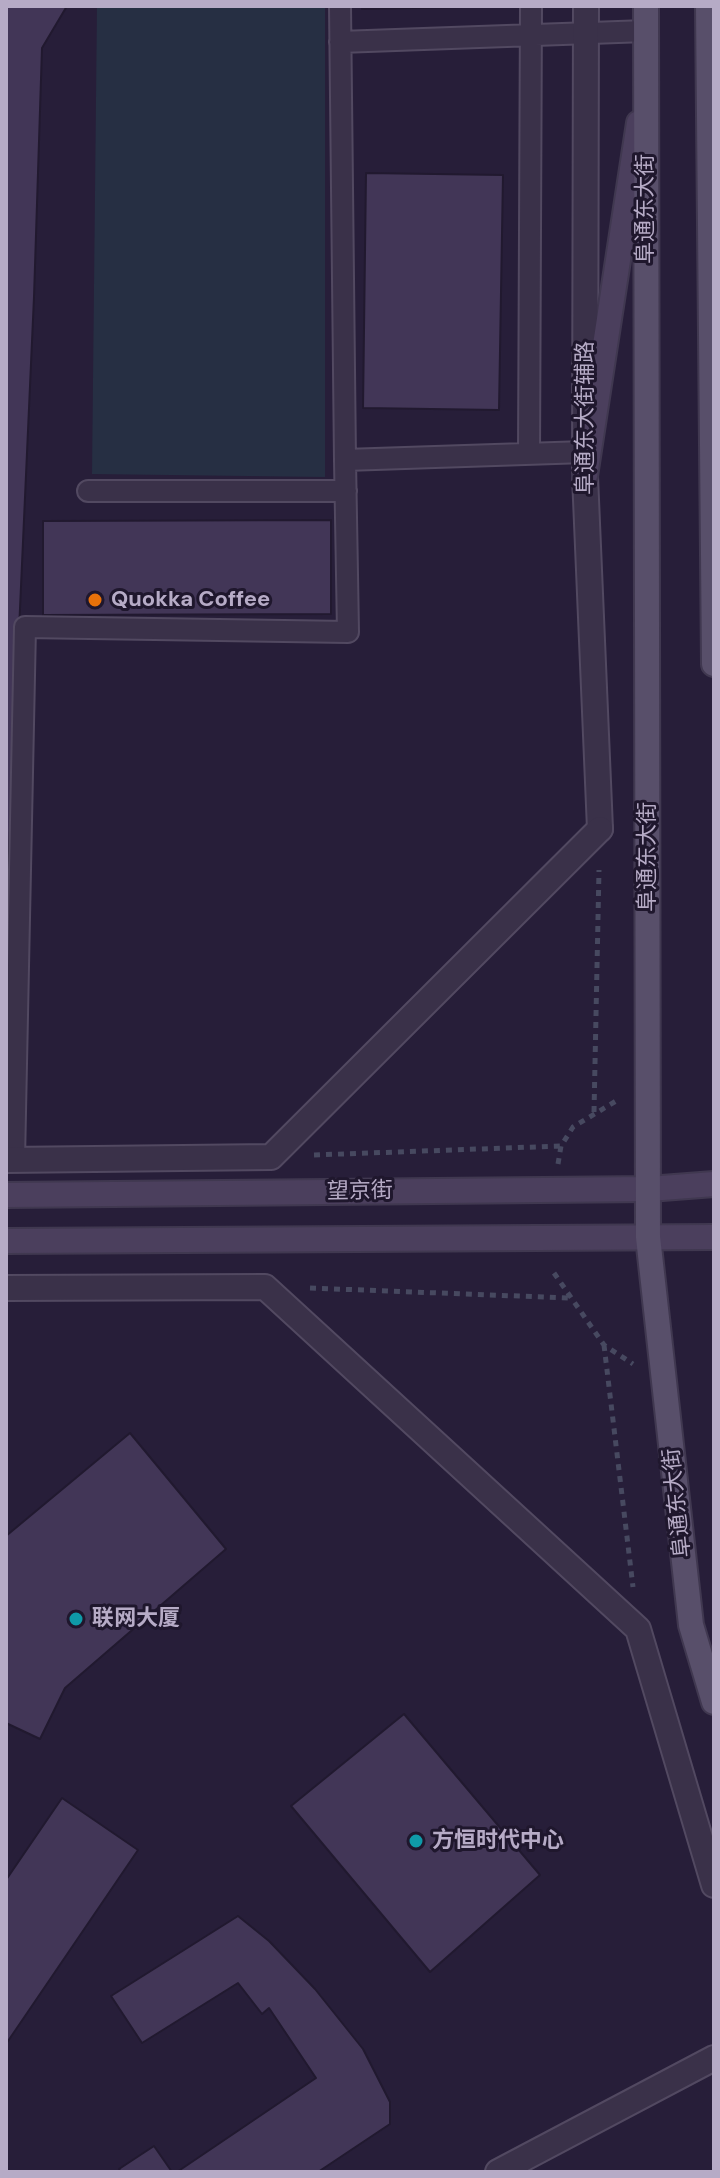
<!DOCTYPE html>
<meta charset="utf-8">
<style>
body{margin:0}
#map{position:relative;width:720px;height:2178px;overflow:hidden;background:#271e39;font-family:"DM Sans",sans-serif}
canvas{display:block}
.frame{position:absolute;inset:0;border:8px solid #b6abc6;pointer-events:none}
</style>
<div id="map">
<canvas width="720" height="2178"></canvas>
<div class="frame"></div>
</div>
<script>
const ctx = document.querySelector('canvas').getContext('2d');
ctx.lineJoin = 'round';
function fillPath(path, color) { ctx.fillStyle = color; ctx.fill(path, 'evenodd'); }
const poly = rows => new Path2D(rows.map(r => 'M' + r).join(''));
function stroke(path, color, width, dash) { ctx.strokeStyle = color; ctx.lineWidth = width; ctx.lineCap = dash ? 'butt' : 'round'; ctx.setLineDash(dash || []); ctx.stroke(path); }
function label(font, color, halo, rows, align = 'center') {
  ctx.font = font + ' "DM Sans","Noto Sans SC",sans-serif'; ctx.lineWidth = 6; ctx.setLineDash([]); ctx.textBaseline = 'middle'; ctx.strokeStyle = halo; ctx.fillStyle = color; for (const [text, x, y, turn = 0] of rows) {
    ctx.save(); ctx.translate(x, y); ctx.rotate((+turn || 0) * Math.PI / 180); ctx.textAlign = isNaN(turn) ? turn : align; if (halo) ctx.strokeText(text, 0, 0); ctx.fillText(text, 0, 0); ctx.restore();
  }
}
fillPath(poly([
 [97,6,325,6,325,477,92,474]
]), '#262f43');
const building = poly([
 [6,6,67,6,42,48,34,297,6,920,6,6],
 [362,6,513,6,362,9,362,6],
 [366,173,503,175,499,410,363,408,366,173],
 [331,520,331,614,43,615,43,521,331,520],
 [130,1433,226,1549,65,1688,40,1739,6,1723,6,1536,130,1433],
 [404,1714,540,1875,430,1972,291,1806,404,1714],
 [62,1798,138,1850,6,2044,6,1880,62,1798],
 [238,1916,269,1941,315,1989,363,2049,390,2102,390,2124,318,2172,177,2172,316,2078,269,2008,262,2014,238,1983,142,2043,111,1996,238,1916],
 [154,2146,172,2172,121,2172,119,2169,154,2146]
]);
fillPath(building, '#423657');
stroke(building, '#21192f', 2);
const service = poly([
 [340,6,345,460,585,452],
 [340,42,646,31],
 [529,454,531,6],
 [88,491,346,491],
 [14,1160,25,627,348,632,345,460]
]);
const minor = poly([
 [586,6,585,476,600,829],
 [498,2172,714,2058]
]);
const tertiary = poly([
 [6,1160,271,1157,600,829],
 [6,1288,265,1287,638,1629,714,1885]
]);
const secondary = poly([
 [585,476,639,123],
 [6,1195,649,1189,714,1184],
 [6,1241,714,1237]
]);
const primary = poly([
 [646,6,648,1237,691,1625,714,1702],
 [708,6,714,664]
]);
stroke(service, '#524961', 24);
stroke(minor, '#524961', 28);
stroke(tertiary, '#524961', 28);
stroke(secondary, '#403850', 28);
stroke(primary, '#403850', 28);
stroke(poly([
 [594,1112,599,870],
 [314,1155,561,1146],
 [558,1164,561,1146,573,1127,616,1101],
 [554,1273,604,1345,633,1364],
 [310,1288,569,1298],
 [604,1345,633,1587]
]), '#474960', 5, [6, 6]);
stroke(service, '#3a3149', 20);
stroke(minor, '#3a3149', 24);
stroke(tertiary, '#3a3149', 24);
stroke(secondary, '#4b3f5d', 24);
stroke(primary, '#584f6a', 24);
for (const [x, y, r, color] of [
 [95,600,8,"#e8710a"],
 [76,1619,8,"#0f9aa8"],
 [416,1841,8,"#0f9aa8"]
]) { const dot = new Path2D(); dot.arc(x, y, r, 0, 2 * Math.PI); ctx.fillStyle = color; ctx.fill(dot); stroke(dot, '#1f172d', 3); }
label('22px', '#b6abc6', '#1f172d', [
 ["阜通东大街",646,209,-90],
 ["阜通东大街辅路",586,418,-90],
 ["阜通东大街",648,857,-90],
 ["望京街",360,1192,-1],
 ["阜通东大街",678,1503,-96]
]);
label('bold 22px', '#b6abc6', '#1f172d', [
 ["Quokka Coffee",111,600],
 ["联网大厦",92,1619],
 ["方恒时代中心",432,1841]
], 'left');
</script>
